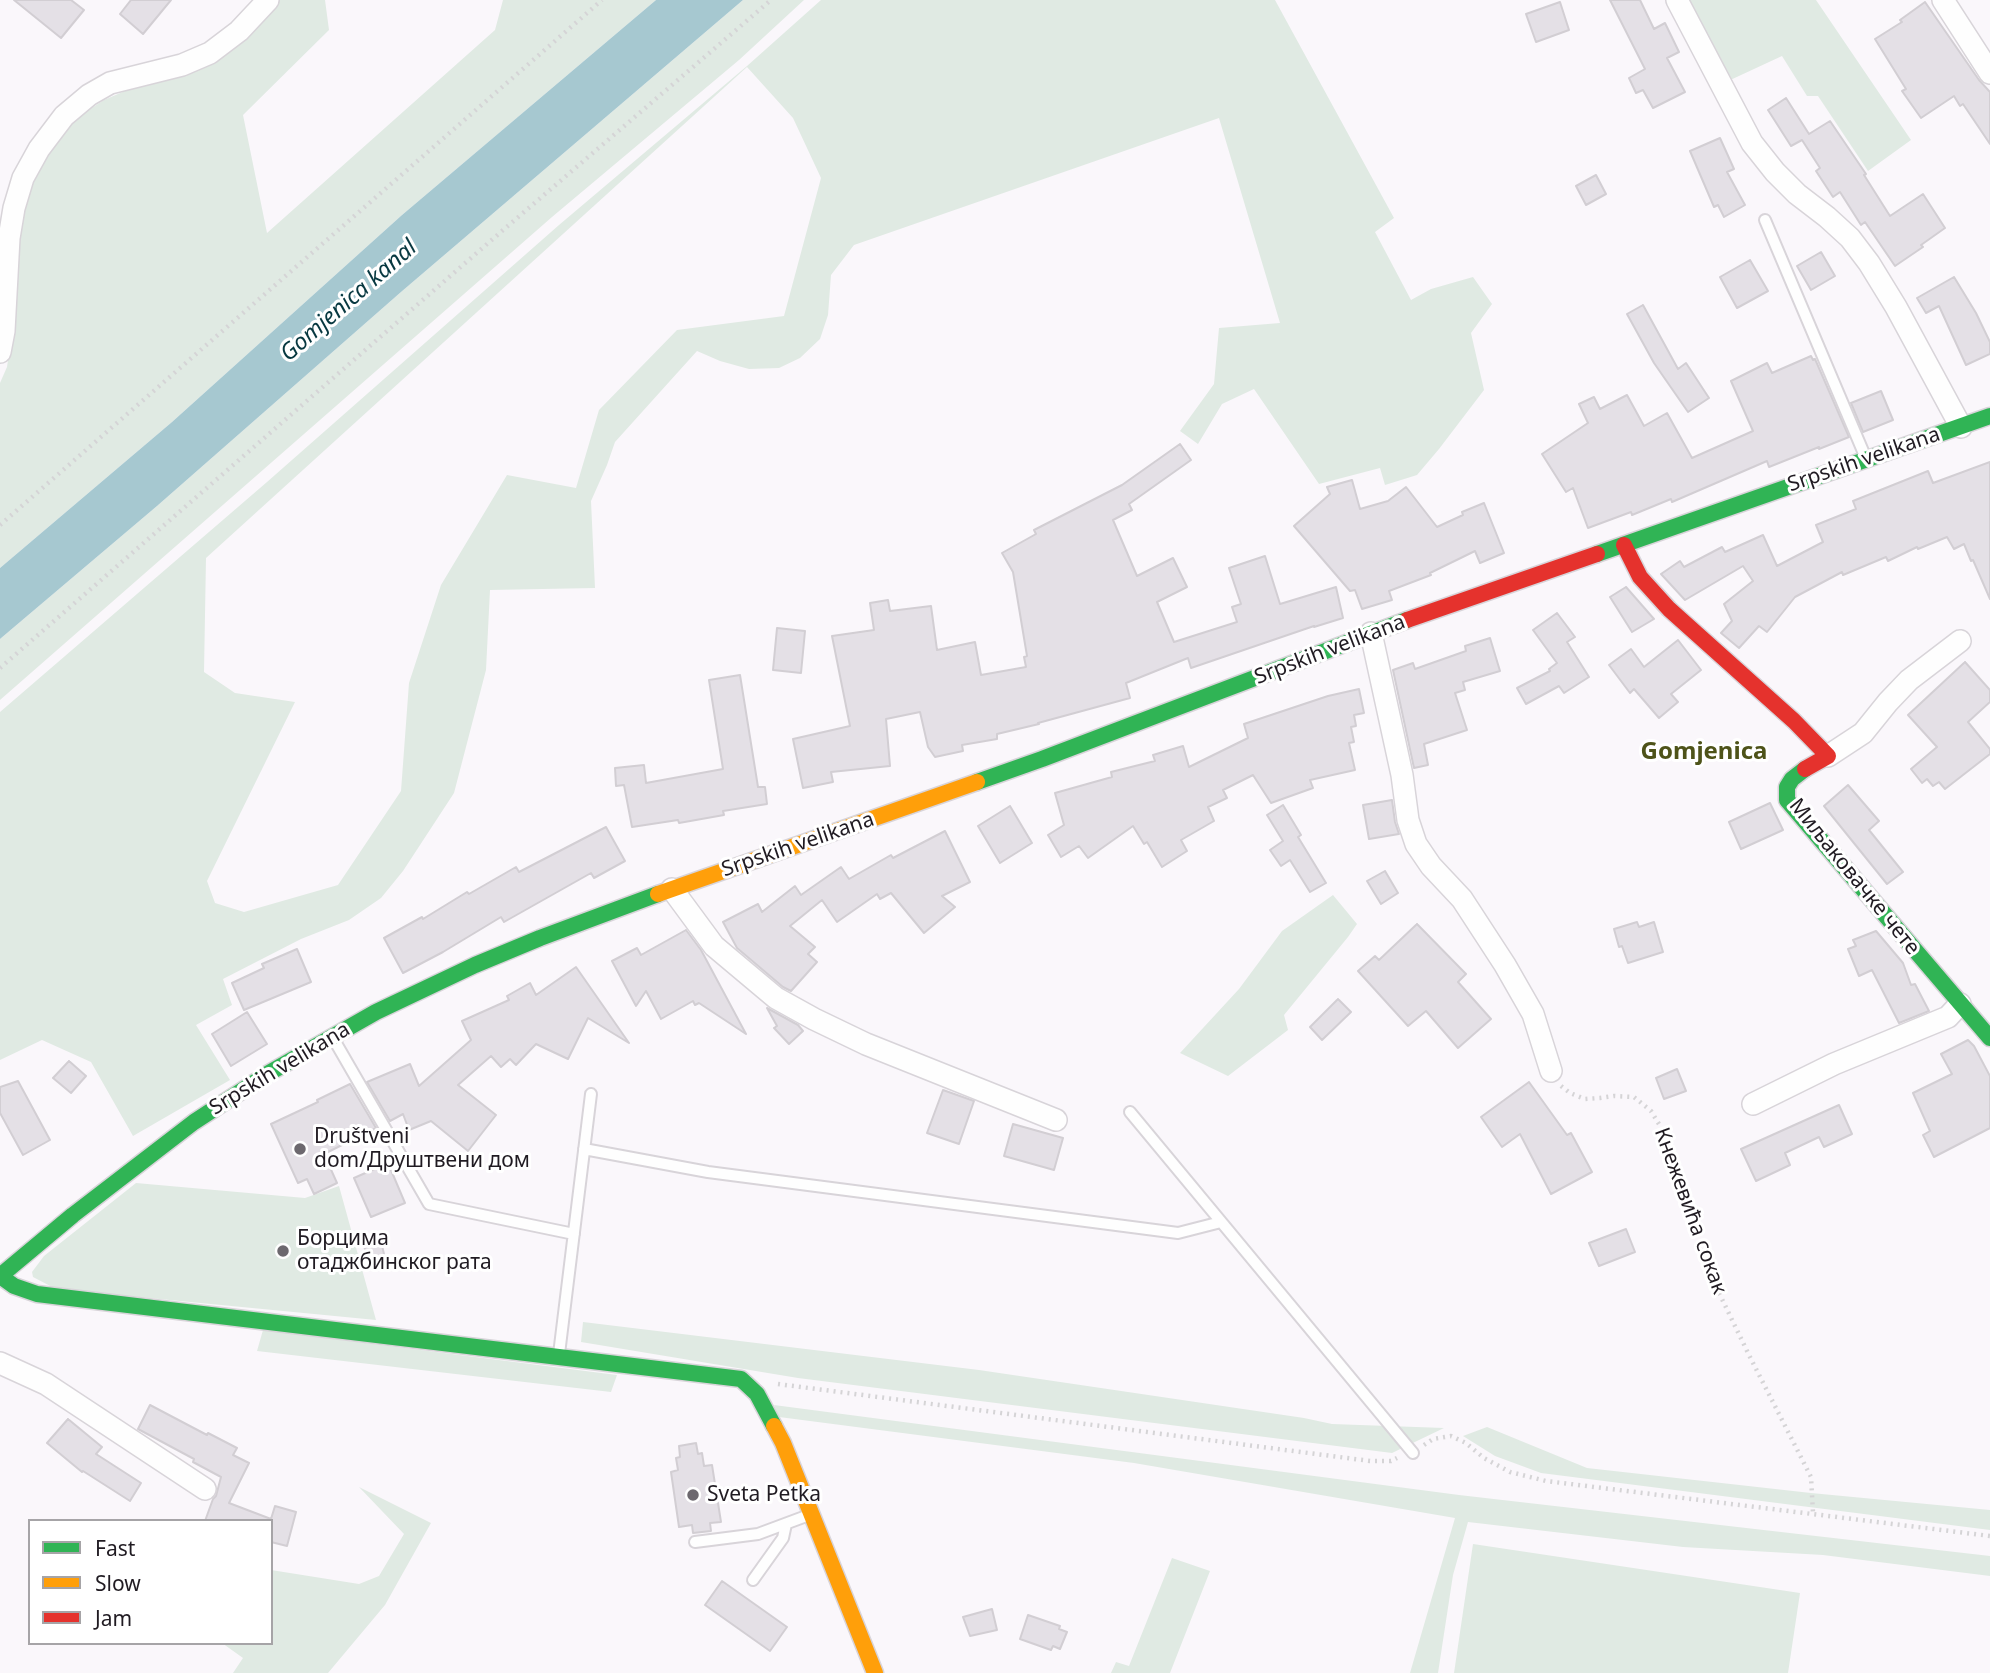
<!DOCTYPE html>
<meta charset="utf-8">
<style>
body{margin:0}
#map{position:relative;width:1990px;height:1673px;overflow:hidden;background:#faf7fb;font-family:"Noto Sans",sans-serif}
canvas{display:block}
.legend{position:absolute;left:28px;top:1519px;width:245px;height:126px;box-sizing:border-box;background:#fff;border:2px solid #a6a4a7;margin:0;padding:9px 12px;list-style:none;font-size:21px;color:#201b22}
.legend li{display:flex;align-items:center;gap:14px;height:35px}
.legend b{width:35px;border:2px solid #a6a4a7}
</style>
<div id="map">
<canvas width="1990" height="1673"></canvas>
<ul class="legend">
<li><b style="height:9px;background:#30b455"></b>Fast</li>
<li><b style="height:9px;background:#ff9f0a"></b>Slow</li>
<li><b style="height:9px;background:#e5322d"></b>Jam</li>
</ul>
</div>
<script>
const ctx = document.querySelector('canvas').getContext('2d');
ctx.lineJoin = 'round';
function fillPath(path, color) { ctx.fillStyle = color; ctx.fill(path, 'evenodd'); }
const poly = rows => new Path2D(rows.map(r => 'M' + r).join(''));
function stroke(path, color, width, dash) { ctx.strokeStyle = color; ctx.lineWidth = width; ctx.lineCap = dash ? 'butt' : 'round'; ctx.setLineDash(dash || []); ctx.stroke(path); }
function label(font, color, halo, rows, align = 'center') {
  ctx.font = font + ' "Noto Sans",sans-serif'; ctx.lineWidth = 6; ctx.setLineDash([]); ctx.textBaseline = 'middle'; ctx.strokeStyle = halo; ctx.fillStyle = color; for (const [text, x, y, turn = 0] of rows) {
    ctx.save(); ctx.translate(x, y); ctx.rotate((+turn || 0) * Math.PI / 180); ctx.textAlign = isNaN(turn) ? turn : align; if (halo) ctx.strokeText(text, 0, 0); ctx.fillText(text, 0, 0); ctx.restore();
  }
}
fillPath(poly([
 [277,0,325,0,329,30,243,115,267,233,495,30,503,0,656,0,402,215,172,422,0,568,0,383,7,367,13,325,18,271,17,236,29,184,50,151,73,120,104,100,132,88,168,79],
 [743,0,804,0,739,60,552,217,0,700,0,639,157,506,401,292],
 [821,0,1275,0,1394,218,1375,232,1411,300,1431,289,1473,277,1492,304,1471,333,1484,390,1439,449,1417,475,1385,485,1380,468,1319,484,1254,389,1222,404,1198,444,1180,431,1214,384,1219,328,1280,323,1219,118,854,245,831,275,828,315,820,339,800,358,779,368,749,369,720,361,697,351,615,442,607,465,591,501,595,588,490,590,486,670,454,793,403,871,381,898,349,920,301,939,223,979,232,1005,196,1025,230,1080,133,1136,91,1062,42,1040,0,1060,0,712,267,482,559,225,747,66],
 [747,67,793,118,821,178,784,316,677,330,599,410,576,488,507,475,441,585,409,683,401,791,338,885,244,912,215,903,207,881,295,702,235,693,204,672,206,558],
 [1683,0,1816,0,1911,140,1868,171,1818,96,1807,96,1782,56,1726,82],
 [1333,895,1357,924,1348,937,1284,1015,1288,1030,1228,1076,1180,1053,1239,989,1282,931],
 [136,1183,305,1198,339,1186,376,1320,56,1289,33,1277,32,1272,44,1256],
 [583,1322,979,1370,1304,1418,1332,1424,1444,1428,1392,1453,798,1378,581,1342],
 [263,1330,617,1375,611,1392,257,1351],
 [774,1405,1459,1495,1990,1556,1990,1576,1823,1555,1683,1547,1468,1522,1453,1575,1438,1673,1410,1673,1455,1518,1134,1463,779,1417],
 [1487,1427,1587,1468,1811,1493,1990,1510,1990,1530,1541,1473,1495,1456,1463,1436],
 [359,1487,431,1523,385,1605,328,1673,233,1673,243,1658,222,1643,271,1643,271,1570,359,1584,379,1576,404,1534],
 [1473,1544,1800,1593,1788,1673,1454,1673],
 [1172,1558,1210,1571,1170,1673,1111,1673,1116,1662,1129,1666]
]), '#e0eae3');
fillPath(poly([
 [656,0,743,0,401,292,157,506,0,639,0,568,172,422,402,215]
]), '#a6c8d0');
const building = poly([
 [14,0,71,0,84,10,61,38,14,0],
 [131,0,171,0,143,34,120,14,131,0],
 [1610,0,1640,0,1654,29,1665,23,1679,52,1667,58,1685,92,1653,108,1643,90,1636,93,1629,78,1645,69,1610,0],
 [1560,2,1569,30,1536,42,1526,14,1560,2],
 [1925,2,1979,80,1990,92,1990,144,1963,104,1960,106,1954,96,1921,118,1902,91,1906,89,1875,39,1902,22,1900,20,1925,2],
 [1786,98,1809,134,1830,121,1866,174,1864,175,1890,216,1923,194,1945,228,1921,245,1923,247,1895,266,1865,222,1861,225,1840,192,1833,197,1816,171,1820,168,1802,140,1791,146,1768,110,1786,98],
 [1720,138,1734,169,1727,172,1745,205,1724,217,1718,205,1714,207,1690,151,1720,138],
 [1596,175,1606,194,1586,205,1576,186,1596,175],
 [1821,252,1835,276,1811,290,1797,266,1821,252],
 [1750,260,1768,291,1737,308,1720,277,1750,260],
 [1954,277,1976,313,1990,342,1990,354,1966,365,1939,306,1926,313,1917,298,1954,277],
 [1643,305,1678,369,1686,363,1709,398,1688,412,1654,363,1627,314,1643,305],
 [1811,356,1813,360,1815,359,1849,437,1819,449,1819,447,1769,467,1767,461,1672,502,1671,499,1632,515,1631,512,1588,528,1573,488,1566,492,1542,454,1588,423,1579,404,1594,397,1600,409,1627,395,1644,426,1667,413,1692,458,1753,431,1731,381,1767,363,1772,373,1811,356],
 [1881,391,1893,420,1863,432,1851,403,1881,391],
 [1180,444,1191,460,1129,504,1132,510,1113,520,1137,576,1173,558,1187,587,1157,602,1174,642,1237,622,1232,607,1241,604,1229,568,1265,556,1280,604,1336,587,1343,618,1314,627,1314,626,1191,668,1188,658,1126,683,1130,698,1038,723,1039,724,997,734,997,739,962,745,963,751,935,757,928,747,920,712,886,719,890,766,831,772,833,782,803,788,793,739,850,726,832,636,874,630,870,603,888,600,890,611,931,606,937,650,975,642,981,675,1026,667,1024,657,1027,656,1013,572,1002,553,1036,534,1034,530,1122,485,1180,444],
 [1990,462,1990,599,1973,560,1971,561,1964,544,1954,549,1947,537,1918,549,1917,547,1888,561,1886,557,1843,575,1842,572,1795,597,1767,632,1759,626,1739,648,1721,633,1732,621,1724,604,1753,581,1743,566,1685,600,1661,574,1680,561,1684,567,1722,547,1725,552,1763,535,1777,566,1823,542,1816,525,1856,509,1853,501,1928,471,1933,483,1990,462],
 [1352,480,1360,509,1388,501,1406,487,1437,527,1463,515,1462,512,1484,503,1504,553,1480,563,1475,551,1430,573,1431,575,1389,591,1392,600,1362,609,1355,590,1350,591,1294,526,1330,494,1327,487,1352,480],
 [1626,587,1654,619,1632,632,1610,597,1626,587],
 [1557,613,1575,637,1567,642,1589,677,1564,693,1559,686,1526,704,1517,688,1550,671,1549,669,1557,663,1533,630,1557,613],
 [777,628,805,631,801,673,773,670,777,628],
 [1490,638,1500,671,1463,682,1465,690,1455,693,1467,730,1424,744,1428,765,1414,768,1393,670,1413,663,1415,669,1466,651,1465,646,1490,638],
 [1678,640,1701,670,1671,694,1678,702,1659,718,1634,689,1630,693,1609,665,1631,649,1644,667,1678,640],
 [1965,662,1990,690,1990,702,1968,722,1990,749,1990,754,1945,789,1939,782,1933,786,1927,779,1922,783,1911,769,1937,747,1908,715,1965,662],
 [740,675,758,787,765,787,767,804,723,811,724,815,679,823,678,820,632,827,624,785,616,786,615,768,644,765,646,783,723,769,709,680,740,675],
 [1359,689,1364,713,1354,715,1356,726,1351,727,1354,742,1349,743,1355,770,1310,780,1313,788,1271,803,1253,775,1223,790,1227,798,1208,807,1214,821,1181,840,1187,851,1162,867,1147,842,1144,844,1133,826,1088,858,1079,846,1061,857,1048,835,1064,825,1055,793,1112,777,1111,772,1155,761,1153,755,1183,746,1189,767,1248,738,1244,724,1328,696,1359,689],
 [1848,785,1879,821,1869,830,1903,872,1887,884,1824,806,1848,785],
 [1392,800,1395,822,1399,834,1369,839,1363,805,1392,800],
 [1770,803,1783,830,1741,849,1729,822,1770,803],
 [1283,805,1301,835,1298,837,1326,883,1310,892,1290,860,1281,866,1270,850,1283,841,1267,815,1283,805],
 [1010,806,1032,843,1000,863,978,826,1010,806],
 [606,827,625,861,594,878,591,873,504,922,501,917,443,952,403,973,384,938,422,917,423,919,467,892,469,894,516,867,519,872,606,827],
 [945,831,970,882,942,896,955,907,924,933,891,893,880,899,877,894,837,922,822,900,790,926,815,947,808,954,817,962,791,991,783,987,737,948,723,922,758,904,762,912,795,886,801,895,841,867,849,879,891,855,893,858,945,831],
 [1385,871,1398,893,1381,904,1367,881,1385,871],
 [1637,922,1639,927,1654,922,1663,952,1628,963,1622,946,1619,947,1614,929,1637,922],
 [1417,924,1466,974,1458,982,1491,1019,1458,1048,1426,1011,1408,1026,1358,971,1375,956,1379,960,1417,924],
 [686,930,701,950,746,1034,699,1003,695,1005,693,1001,661,1019,646,991,636,1006,612,961,637,948,641,955,686,930],
 [1876,931,1903,963,1911,985,1915,984,1929,1011,1899,1023,1872,970,1859,976,1848,949,1856,946,1853,940,1876,931],
 [297,949,311,982,244,1010,232,983,264,968,262,964,297,949],
 [576,967,629,1043,588,1018,568,1059,536,1044,516,1065,510,1059,501,1067,491,1056,458,1085,496,1115,468,1151,431,1121,409,1130,403,1114,390,1121,367,1082,410,1064,419,1086,471,1040,462,1021,509,1000,507,996,530,983,536,995,576,967],
 [1338,999,1351,1012,1322,1040,1310,1027,1338,999],
 [767,1008,798,1025,803,1031,789,1044,774,1028,777,1026,767,1008],
 [247,1012,267,1044,231,1066,212,1034,247,1012],
 [1968,1040,1974,1046,1990,1076,1990,1128,1934,1157,1923,1135,1930,1131,1913,1093,1952,1074,1941,1054,1968,1040],
 [69,1061,86,1076,71,1093,53,1078,69,1061],
 [1677,1069,1686,1091,1664,1099,1656,1078,1677,1069],
 [18,1081,50,1140,23,1155,0,1113,0,1087,18,1081],
 [1529,1082,1567,1135,1571,1133,1592,1172,1551,1194,1520,1134,1502,1147,1481,1117,1529,1082],
 [350,1084,376,1128,324,1154,337,1183,314,1194,307,1179,298,1183,271,1124,318,1102,317,1100,350,1084],
 [943,1090,974,1101,959,1144,927,1133,943,1090],
 [1839,1105,1852,1134,1824,1147,1819,1137,1785,1153,1790,1165,1756,1181,1741,1149,1839,1105],
 [1013,1124,1063,1138,1054,1170,1004,1156,1013,1124],
 [388,1163,405,1203,371,1217,354,1178,388,1163],
 [1626,1229,1635,1252,1599,1266,1589,1243,1626,1229],
 [381,1241,386,1263,369,1267,364,1245,381,1241],
 [150,1405,207,1435,208,1433,237,1448,233,1455,249,1463,229,1503,271,1519,270,1521,205,1521,213,1499,216,1496,221,1477,193,1462,194,1459,138,1429,150,1405],
 [68,1419,102,1447,96,1454,141,1483,130,1501,83,1471,82,1472,47,1443,68,1419],
 [696,1443,698,1454,702,1453,704,1466,712,1465,721,1522,710,1523,711,1531,693,1533,692,1525,679,1527,671,1472,678,1470,676,1458,680,1457,679,1446,696,1443],
 [275,1506,296,1512,287,1546,271,1542,271,1519,275,1506],
 [722,1581,787,1627,770,1651,705,1605,722,1581],
 [992,1609,997,1630,970,1636,963,1617,992,1609],
 [1028,1615,1060,1626,1059,1629,1067,1632,1060,1649,1053,1646,1051,1650,1020,1639,1028,1615]
]);
fillPath(building, '#e4e0e6');
stroke(building, '#d2ced3', 2);
const lane = poly([
 [1765,220,1865,456],
 [333,1038,429,1204,574,1234],
 [1130,1112,1413,1453],
 [584,1149,708,1172,1178,1233,1221,1222],
 [559,1354,591,1094],
 [695,1542,758,1534,809,1515],
 [753,1580,783,1538,786,1524]
]);
const street = poly([
 [1677,0,1752,143,1775,172,1797,194,1827,217,1850,238,1869,263,1896,307,1961,427],
 [1943,0,1990,73],
 [0,352,4,331,9,238,14,208,23,178,39,149,64,116,89,95,110,83,182,65,210,53,239,31,268,0],
 [1371,633,1402,775,1408,820,1416,844,1431,866,1462,899,1505,965,1533,1014,1551,1071],
 [1828,756,1863,733,1888,702,1909,680,1960,641],
 [672,889,714,946,776,998,814,1019,866,1044,1056,1120],
 [1753,1104,1834,1064,1948,1017,1960,1004],
 [0,1363,46,1384,205,1489]
]);
const fast = poly([
 [1597,554,1990,416],
 [1805,769,1792,779,1787,787,1787,800,1990,1038],
 [977,782,1042,759,1407,620],
 [0,1276,73,1215,194,1122,269,1073,376,1012,475,965,540,938,658,894],
 [0,1276,14,1286,37,1294,741,1379,757,1394,774,1426]
]);
const slow = poly([
 [658,894,977,782],
 [774,1426,783,1443,875,1673]
]);
const jam = poly([
 [1624,545,1640,577,1669,609,1794,721,1828,756,1805,769],
 [1407,620,1597,554]
]);
stroke(lane, '#d8d4d9', 14);
stroke(street, '#d8d4d9', 24);
stroke(fast, '#d8d4d9', 19);
stroke(slow, '#d8d4d9', 19);
stroke(jam, '#d8d4d9', 19);
stroke(poly([
 [0,525,602,0],
 [0,668,502,231,771,0],
 [1561,1086,1570,1093,1585,1099,1600,1098,1614,1096,1634,1097,1651,1111,1662,1129,1677,1183,1706,1266,1749,1355,1811,1477,1813,1513],
 [778,1384,1370,1461,1391,1461,1397,1458],
 [1424,1445,1433,1439,1451,1436,1466,1443,1484,1458,1510,1472,1546,1481,1990,1536]
]), '#d5d4d6', 4.5, [2, 5]);
stroke(lane, '#fefefe', 10);
stroke(street, '#fefefe', 21);
stroke(fast, '#30b455', 16);
stroke(slow, '#ff9f0a', 16);
stroke(jam, '#e5322d', 16);
for (const [x, y, r, color] of [
 [300,1149,7,"#6c686e"],
 [283,1251,7,"#6c686e"],
 [693,1495,7,"#6c686e"]
]) { const dot = new Path2D(); dot.arc(x, y, r, 0, 2 * Math.PI); ctx.fillStyle = color; ctx.fill(dot); stroke(dot, '#fff', 2.5); }
label('21px', '#201b22', '#fff', [
 ["Srpskih velikana",1864,460,-19],
 ["Srpskih velikana",1330,650,-21],
 ["Srpskih velikana",798,845,-19],
 ["Миљаковачке чете",1854,877,51],
 ["Srpskih velikana",280,1069,-31],
 ["Кнежевића сокак",1690,1211,70]
]);
label('21px', '#201b22', '#fff', [
 ["Društveni",314,1137],
 ["dom/Друштвени дом",314,1161],
 ["Борцима",297,1239],
 ["отаджбинског рата",297,1263],
 ["Sveta Petka",707,1495]
], 'left');
label('italic 23px', '#073840', '#fff', [
 ["Gomjenica kanal",349,301,-41]
]);
label('bold 24px', '#4e5319', '#fff', [
 ["Gomjenica",1704,752]
]);
</script>
